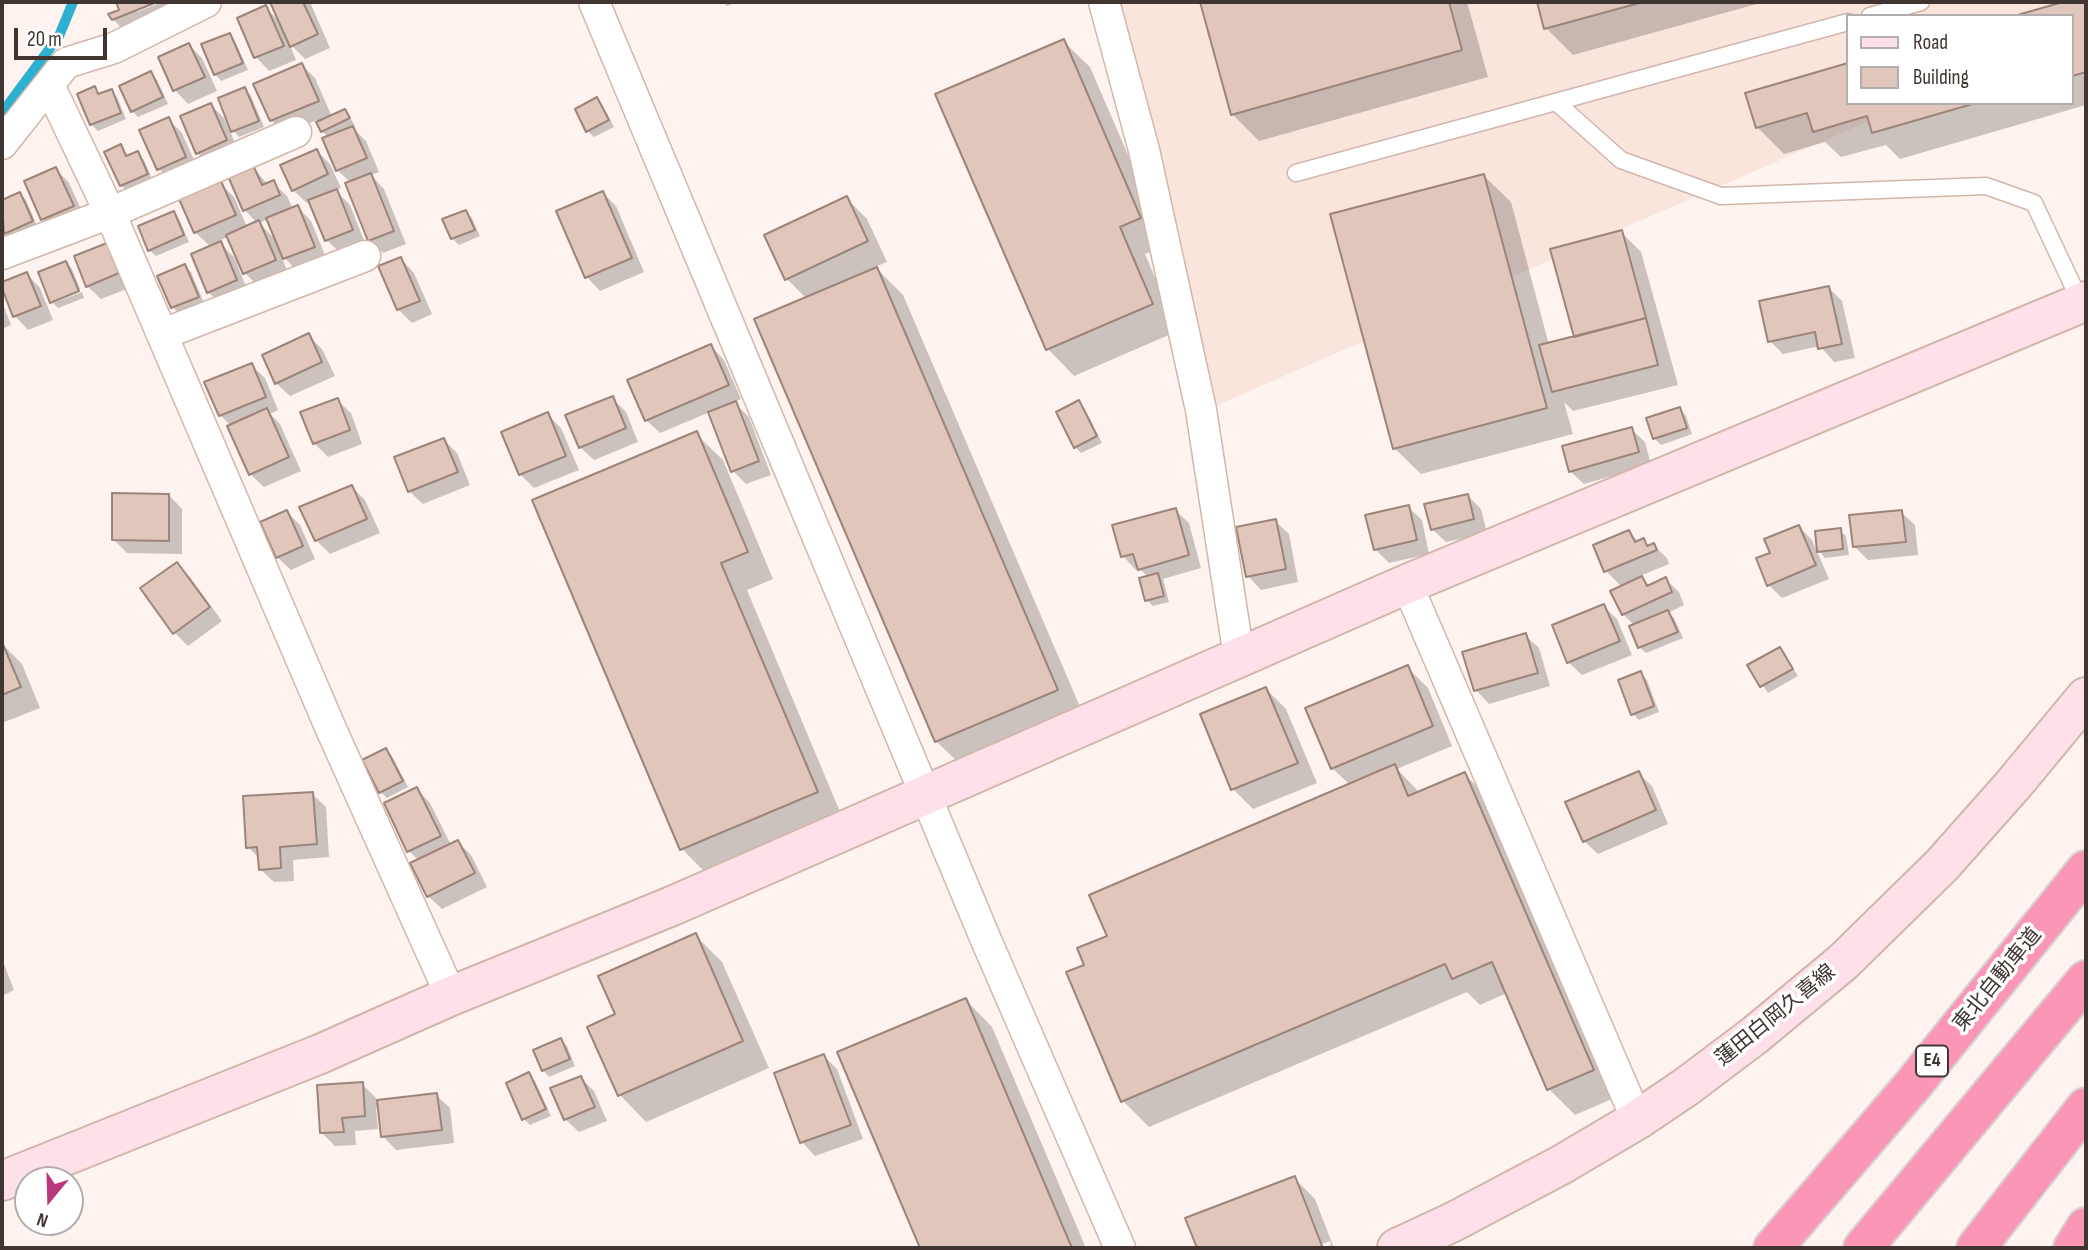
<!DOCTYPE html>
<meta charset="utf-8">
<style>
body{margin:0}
#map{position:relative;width:2088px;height:1250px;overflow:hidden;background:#fef3ee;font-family:"Sofia Sans Condensed",sans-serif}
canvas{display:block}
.frame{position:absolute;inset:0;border:4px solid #403531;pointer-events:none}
.legend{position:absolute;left:1846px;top:14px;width:228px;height:91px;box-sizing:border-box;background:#fff;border:2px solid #b3aead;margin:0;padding:9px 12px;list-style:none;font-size:21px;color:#403531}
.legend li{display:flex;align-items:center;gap:14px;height:35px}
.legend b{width:35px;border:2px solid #b3aead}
.north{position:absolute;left:14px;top:1166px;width:70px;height:70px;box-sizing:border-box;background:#fff;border:2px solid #b3aead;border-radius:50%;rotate:199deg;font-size:19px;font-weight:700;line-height:28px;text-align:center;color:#403531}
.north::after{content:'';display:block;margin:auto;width:24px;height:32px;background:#bb377d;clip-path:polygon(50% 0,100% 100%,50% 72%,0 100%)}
.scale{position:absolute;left:14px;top:28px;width:93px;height:32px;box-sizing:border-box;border:4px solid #403531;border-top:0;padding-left:9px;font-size:21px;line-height:24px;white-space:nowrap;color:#403531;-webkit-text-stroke:5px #fff;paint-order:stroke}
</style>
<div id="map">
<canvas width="2088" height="1250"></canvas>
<div class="frame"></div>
<ul class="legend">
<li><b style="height:9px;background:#fee0e9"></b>Road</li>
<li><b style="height:19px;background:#e1c7bb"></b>Building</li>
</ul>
<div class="north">N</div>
<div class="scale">20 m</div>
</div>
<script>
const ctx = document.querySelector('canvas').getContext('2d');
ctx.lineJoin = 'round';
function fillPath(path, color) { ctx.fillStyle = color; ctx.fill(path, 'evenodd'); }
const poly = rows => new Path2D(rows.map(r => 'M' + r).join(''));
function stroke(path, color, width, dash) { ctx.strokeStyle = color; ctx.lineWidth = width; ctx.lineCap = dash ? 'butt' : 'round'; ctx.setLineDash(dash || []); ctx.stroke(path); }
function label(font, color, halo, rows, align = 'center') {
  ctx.font = font + ' "Sofia Sans Condensed","Noto Sans JP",sans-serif'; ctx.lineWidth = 7; ctx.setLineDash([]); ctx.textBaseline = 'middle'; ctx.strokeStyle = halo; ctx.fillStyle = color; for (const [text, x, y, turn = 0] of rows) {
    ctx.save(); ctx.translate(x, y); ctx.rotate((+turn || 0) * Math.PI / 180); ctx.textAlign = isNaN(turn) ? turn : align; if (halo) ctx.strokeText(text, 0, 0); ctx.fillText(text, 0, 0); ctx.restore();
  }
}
fillPath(poly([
 [1116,2,2086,2,2086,27,2072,33,2072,16,1848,16,1848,103,1911,103,1215,406]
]), '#fae5dc');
fillPath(poly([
 [118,2,152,2,137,8,137,12,162,2,168,2,173,14,126,33,113,19,122,11],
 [272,2,310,2,330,48,305,59,289,43,296,60,269,71,256,57,265,7,281,23],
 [723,2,737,2,727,6],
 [1201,2,1467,2,1488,77,1259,141,1232,114],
 [1539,2,1764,2,1573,55,1546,28],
 [2069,2,2086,2,2086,105,1900,159,1886,145,1841,157,1825,142,1784,154,1757,127,1748,94,1848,65,1848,103,2072,103,2072,16,2020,16],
 [229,35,235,41,248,70,221,81,215,74],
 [1063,41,1090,67,1167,245,1145,254,1178,331,1074,376,1048,349],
 [189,45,202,58,217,91,188,104,175,90,160,58],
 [302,65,315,78,332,117,345,111,355,125,351,126,366,141,379,172,371,175,384,189,406,244,383,253,370,240,351,183,337,170,329,138,322,131,317,120,285,134,271,120,256,84],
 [151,73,157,80,168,104,138,117,132,111],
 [94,88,101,95,111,91,117,97,126,119,98,131,91,124,79,95],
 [245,89,251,96,264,127,239,137,229,126],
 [597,99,603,106,614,127,594,137,588,131],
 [211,105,224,118,240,154,211,166,197,153],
 [168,119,182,133,199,171,172,182,159,169],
 [120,146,129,157,137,153,144,160,153,181,127,192,121,185],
 [317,151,330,164,341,188,335,190,350,205,365,243,340,253,327,240,311,201,307,203,293,190],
 [253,167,268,185,273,183,287,196,293,209,298,207,311,221,327,260,298,272,280,253,288,273,258,286,245,273,229,237,218,241,234,257,249,294,222,305,208,292,211,247,195,232,221,184,234,197,247,227,257,223,245,210],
 [269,219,278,242,259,223],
 [56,169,69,183,86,220,56,232,43,219],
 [1484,176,1511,202,1549,345,1576,338,1621,232,1641,252,1678,385,1573,411,1564,402,1573,434,1421,474,1394,448],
 [603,193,616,206,644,272,600,291,587,277,558,212],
 [20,194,26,200,38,228,11,239,2,225,2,202],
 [847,199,867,219,887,262,875,267,903,295,1084,716,963,767,936,741,807,299,787,279],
 [466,212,472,218,480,236,459,245,452,238],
 [173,213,179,219,189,242,156,256,149,250],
 [107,245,132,287,101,299,87,286],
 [401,259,414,273,432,314,412,323,398,309],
 [66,263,72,269,80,289,52,300,52,302,40,273],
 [185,266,191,272,204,303,179,314,173,307],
 [27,274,40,288,53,320,28,330,15,316,2,283],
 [1829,288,1842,301,1855,358,1834,362,1820,346,1783,354,1770,341],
 [82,292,84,298,58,308,53,303],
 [2,302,11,325,2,329],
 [309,336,322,349,335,376,290,396,276,383],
 [711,346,724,360,741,399,734,402,749,417,771,475,746,484,733,471,710,412,660,433,646,420],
 [251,365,265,378,278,410,270,414,280,424,301,471,264,487,250,474,231,426,220,415],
 [612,398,626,412,638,442,594,460,580,447],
 [337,400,351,413,362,444,328,457,314,443],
 [1079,402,1085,409,1102,443,1081,453,1075,447],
 [1680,409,1686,416,1692,434,1661,445,1654,438],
 [547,414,561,428,579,470,534,488,520,474,503,433],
 [1631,429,1645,442,1651,465,1584,484,1570,471],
 [696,434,723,460,773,579,747,590,843,819,708,875,682,849],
 [444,440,457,453,470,485,423,504,409,491],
 [352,487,365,500,380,533,330,554,316,540],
 [169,495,182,509,182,554,127,553,114,540],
 [1467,495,1481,509,1487,533,1446,542,1432,529],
 [1408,507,1422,520,1429,554,1389,563,1375,549],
 [1175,510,1189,523,1201,568,1163,579,1169,602,1153,606,1147,600,1148,577,1140,569,1136,570,1123,556],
 [287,512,300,525,315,559,291,570,277,557],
 [1901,512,1915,525,1918,555,1868,560,1854,546],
 [1275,521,1289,534,1298,582,1261,590,1248,576],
 [1799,527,1812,540,1829,579,1782,598,1769,585,1772,554],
 [1840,530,1846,536,1849,555,1825,558,1819,551],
 [1629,532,1639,542,1643,540,1650,547,1653,545,1667,558,1669,564,1640,576,1650,586,1665,579,1679,592,1684,605,1668,613,1674,618,1683,638,1646,653,1639,647,1635,626,1623,614,1622,587,1606,571],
 [176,564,190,577,222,621,188,646,175,633,142,589],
 [1603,606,1617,619,1632,655,1582,675,1568,662],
 [1525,635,1539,648,1550,686,1489,704,1476,690],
 [2,644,22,664,40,708,2,723],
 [1780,649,1798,676,1768,693,1750,666],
 [1407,667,1428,688,1452,746,1397,769,1420,793,1464,774,1491,800,1619,1096,1575,1115,1549,1089,1507,993,1480,1005,1467,992,1149,1127,1123,1101,1086,966,1109,937,1350,785,1332,768],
 [1640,673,1647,680,1659,712,1639,720,1633,714],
 [1266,689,1286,709,1317,783,1253,809,1233,789],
 [386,750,392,756,408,787,387,798,381,792],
 [1638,773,1652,786,1668,824,1598,854,1584,841],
 [417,789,430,803,451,845,458,842,471,855,487,887,442,909,428,896,419,861,409,851],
 [312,794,326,807,329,857,293,860,294,881,274,882,260,869,260,859,248,847],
 [695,935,722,962,769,1068,646,1122,620,1095,589,1028,618,1015],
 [2,959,14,990,2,996],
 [966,1000,992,1027,1086,1248,922,1248,840,1053],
 [560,1040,567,1046,575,1066,549,1077,543,1070],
 [824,1056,837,1069,863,1139,815,1156,802,1142,776,1074],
 [529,1075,535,1081,551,1116,530,1125,524,1119],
 [581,1078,594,1091,607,1121,579,1132,565,1119],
 [362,1084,376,1098,376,1101,436,1095,450,1108,454,1143,396,1150,383,1136,380,1108,376,1108,378,1129,355,1131,356,1145,335,1146,322,1133],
 [1294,1178,1315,1199,1334,1248,1322,1248,1331,1245,1330,1241,1312,1248,1199,1248,1187,1219]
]), '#0003');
stroke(poly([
 [2,113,59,36,73,2]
]), '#2eb0d1', 10);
const building = poly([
 [116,2,157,2,112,20,108,14,119,10,116,2],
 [270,2,303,2,318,34,290,47,270,2],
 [1200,2,1449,2,1462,50,1231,115,1200,2],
 [1537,2,1643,2,1544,29,1537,2],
 [2063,2,2086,2,2086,72,2072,76,2072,16,2014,16,2063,2],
 [266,5,284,46,254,58,237,18,266,5],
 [230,33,243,63,214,75,201,44,230,33],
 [1064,39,1141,218,1120,227,1153,304,1046,350,935,94,1064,39],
 [189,43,205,77,173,91,158,57,189,43],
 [302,63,319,101,270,121,253,84,302,63],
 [1848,63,1848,103,1976,103,1872,133,1867,116,1813,132,1807,113,1756,128,1745,93,1848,63],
 [151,71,163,97,131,112,119,86,151,71],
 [95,86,98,94,112,89,121,113,90,125,77,94,95,86],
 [245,87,259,121,231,132,218,98,245,87],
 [597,97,609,120,586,132,575,109,597,97],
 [211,103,227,140,196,154,180,116,211,103],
 [345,109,350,118,321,132,316,122,345,109],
 [169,117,186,157,157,170,139,130,169,117],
 [353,126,367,158,336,171,322,138,353,126],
 [121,144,126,156,138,151,148,174,120,186,104,152,121,144],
 [317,149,328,174,292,191,280,165,317,149],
 [253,165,262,185,274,180,280,195,243,211,228,176,253,165],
 [56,167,74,206,41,220,24,181,56,167],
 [371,173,394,231,368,241,345,183,371,173],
 [1484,174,1547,408,1393,449,1330,214,1484,174],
 [221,181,236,215,194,233,179,199,221,181],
 [337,189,353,230,325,241,308,200,337,189],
 [603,191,632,258,585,278,556,211,603,191],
 [20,192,33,221,4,234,2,200,20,192],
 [847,196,868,241,785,280,764,235,847,196],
 [298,205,315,247,283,259,266,218,298,205],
 [466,210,475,230,451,239,442,219,466,210],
 [174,211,184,235,148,251,138,226,174,211],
 [259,220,276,260,243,274,226,235,259,220],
 [1622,230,1646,318,1574,337,1550,249,1622,230],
 [221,241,237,280,207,293,191,254,221,241],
 [107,243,119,273,86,287,74,256,107,243],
 [401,257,420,301,397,310,378,266,401,257],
 [66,261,79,291,50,303,38,272,66,261],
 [185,264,199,297,171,308,157,276,185,264],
 [877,267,1058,690,935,742,754,319,877,267],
 [27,272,41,306,13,317,2,288,2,282,27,272],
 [1829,286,1842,344,1818,349,1815,332,1768,342,1759,301,1829,286],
 [1646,318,1658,365,1552,392,1539,345,1646,318],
 [309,333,322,362,275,384,262,355,309,333],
 [711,344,729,385,645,421,627,380,711,344],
 [252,363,266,397,219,416,204,382,252,363],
 [613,396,626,428,579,448,565,415,613,396],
 [338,398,350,430,313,444,300,412,338,398],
 [1079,400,1097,436,1074,448,1056,412,1079,400],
 [736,401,759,461,731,472,708,412,736,401],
 [1680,407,1687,428,1653,439,1646,418,1680,407],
 [267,408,289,457,249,475,227,426,267,408],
 [548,412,566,456,519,475,501,432,548,412],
 [1632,427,1639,452,1569,472,1562,446,1632,427],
 [697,431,748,552,721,563,818,792,680,850,532,500,697,431],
 [444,438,458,472,408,492,394,457,444,438],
 [352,485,367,519,315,541,299,507,352,485],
 [112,493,169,494,169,541,112,540,112,493],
 [1468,494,1474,519,1431,530,1424,504,1468,494],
 [1409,505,1417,540,1374,550,1365,515,1409,505],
 [1176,508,1189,555,1138,570,1133,554,1121,557,1112,525,1176,508],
 [287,510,303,546,276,558,260,522,287,510],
 [1902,510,1906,542,1853,547,1849,515,1902,510],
 [1276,519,1286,569,1246,577,1236,527,1276,519],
 [1799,525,1816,565,1767,586,1756,558,1770,553,1764,539,1799,525],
 [1841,528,1843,549,1817,552,1815,531,1841,528],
 [1629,530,1635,542,1644,538,1647,546,1654,543,1657,550,1604,572,1593,545,1629,530],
 [177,562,210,607,173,634,140,588,177,562],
 [1158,573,1164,596,1145,601,1139,578,1158,573],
 [1642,576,1647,586,1666,577,1672,592,1622,615,1610,591,1642,576],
 [1604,604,1620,641,1567,663,1552,625,1604,604],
 [1668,610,1678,632,1638,648,1629,626,1668,610],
 [1526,633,1538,673,1474,691,1462,652,1526,633],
 [2,642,21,687,2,695,2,642],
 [1780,647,1793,669,1760,687,1747,665,1780,647],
 [1408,665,1433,726,1331,769,1305,708,1408,665],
 [1641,671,1654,706,1631,715,1618,680,1641,671],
 [1266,687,1298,763,1231,790,1200,714,1266,687],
 [386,748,403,781,379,793,362,760,386,748],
 [1395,764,1408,796,1465,772,1594,1070,1547,1090,1492,962,1452,979,1445,964,1121,1102,1066,972,1084,965,1077,948,1107,936,1089,895,1395,764],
 [1639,771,1656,810,1583,842,1565,802,1639,771],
 [417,787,441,836,407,852,384,803,417,787],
 [313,792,317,844,280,847,281,868,259,870,257,847,246,848,243,796,313,792],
 [458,840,475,873,427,897,410,863,458,840],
 [696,933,743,1041,618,1096,587,1027,615,1014,598,976,696,933],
 [966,998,1072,1248,920,1248,837,1052,966,998],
 [561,1038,570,1059,542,1071,533,1050,561,1038],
 [824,1054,851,1125,800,1143,774,1073,824,1054],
 [529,1072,546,1109,522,1120,506,1083,529,1072],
 [581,1076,595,1107,564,1120,550,1088,581,1076],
 [363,1082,365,1116,342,1118,344,1132,320,1133,317,1085,363,1082],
 [437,1093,442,1130,381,1137,377,1100,437,1093],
 [1295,1176,1322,1246,1317,1248,1197,1248,1185,1218,1295,1176]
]);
fillPath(building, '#e1c7bb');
stroke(building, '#9c8479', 2);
const lane = poly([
 [1870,16,1921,2],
 [1556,102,1621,160,1721,196,1986,186,2034,203,2081,303],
 [1296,173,1848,22]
]);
const street = poly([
 [594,2,986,940,1120,1248],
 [1104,2,1144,150,1201,410,1239,657],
 [49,85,110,213,331,729,451,996],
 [2,144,66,63,114,48,206,2],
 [2,254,110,213,296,132],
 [163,334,365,256],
 [1407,584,1637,1120]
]);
const secondary = poly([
 [2,1181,320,1054,451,996,672,906,1407,584,2086,301],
 [1397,1248,1453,1222,1561,1165,1637,1120,1686,1087,1755,1035,1843,962,1942,865,2013,785,2086,697]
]);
const highway = poly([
 [1773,1248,1912,1086,2086,870],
 [1863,1248,2086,980],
 [1976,1248,2086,1107],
 [2073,1248,2086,1227]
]);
stroke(lane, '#d1b6ab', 19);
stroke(street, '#d1b6ab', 33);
stroke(secondary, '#d1b6ab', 42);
stroke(highway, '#d5d3d2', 42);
stroke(lane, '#fff', 16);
stroke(street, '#fff', 30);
stroke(secondary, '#fee0e9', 38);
stroke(highway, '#fc96b6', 38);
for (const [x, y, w] of [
 [1932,1061,32]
]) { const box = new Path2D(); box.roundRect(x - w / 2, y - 15.5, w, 31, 5); ctx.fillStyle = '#fff'; ctx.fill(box); stroke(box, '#403531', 2); }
label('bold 19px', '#403531', null, [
 ["E4",1932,1061]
]);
label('21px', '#403531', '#fff', [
 ["東北自動車道",1998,980,-51],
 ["蓮田白岡久喜線",1776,1016,-39]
]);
</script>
